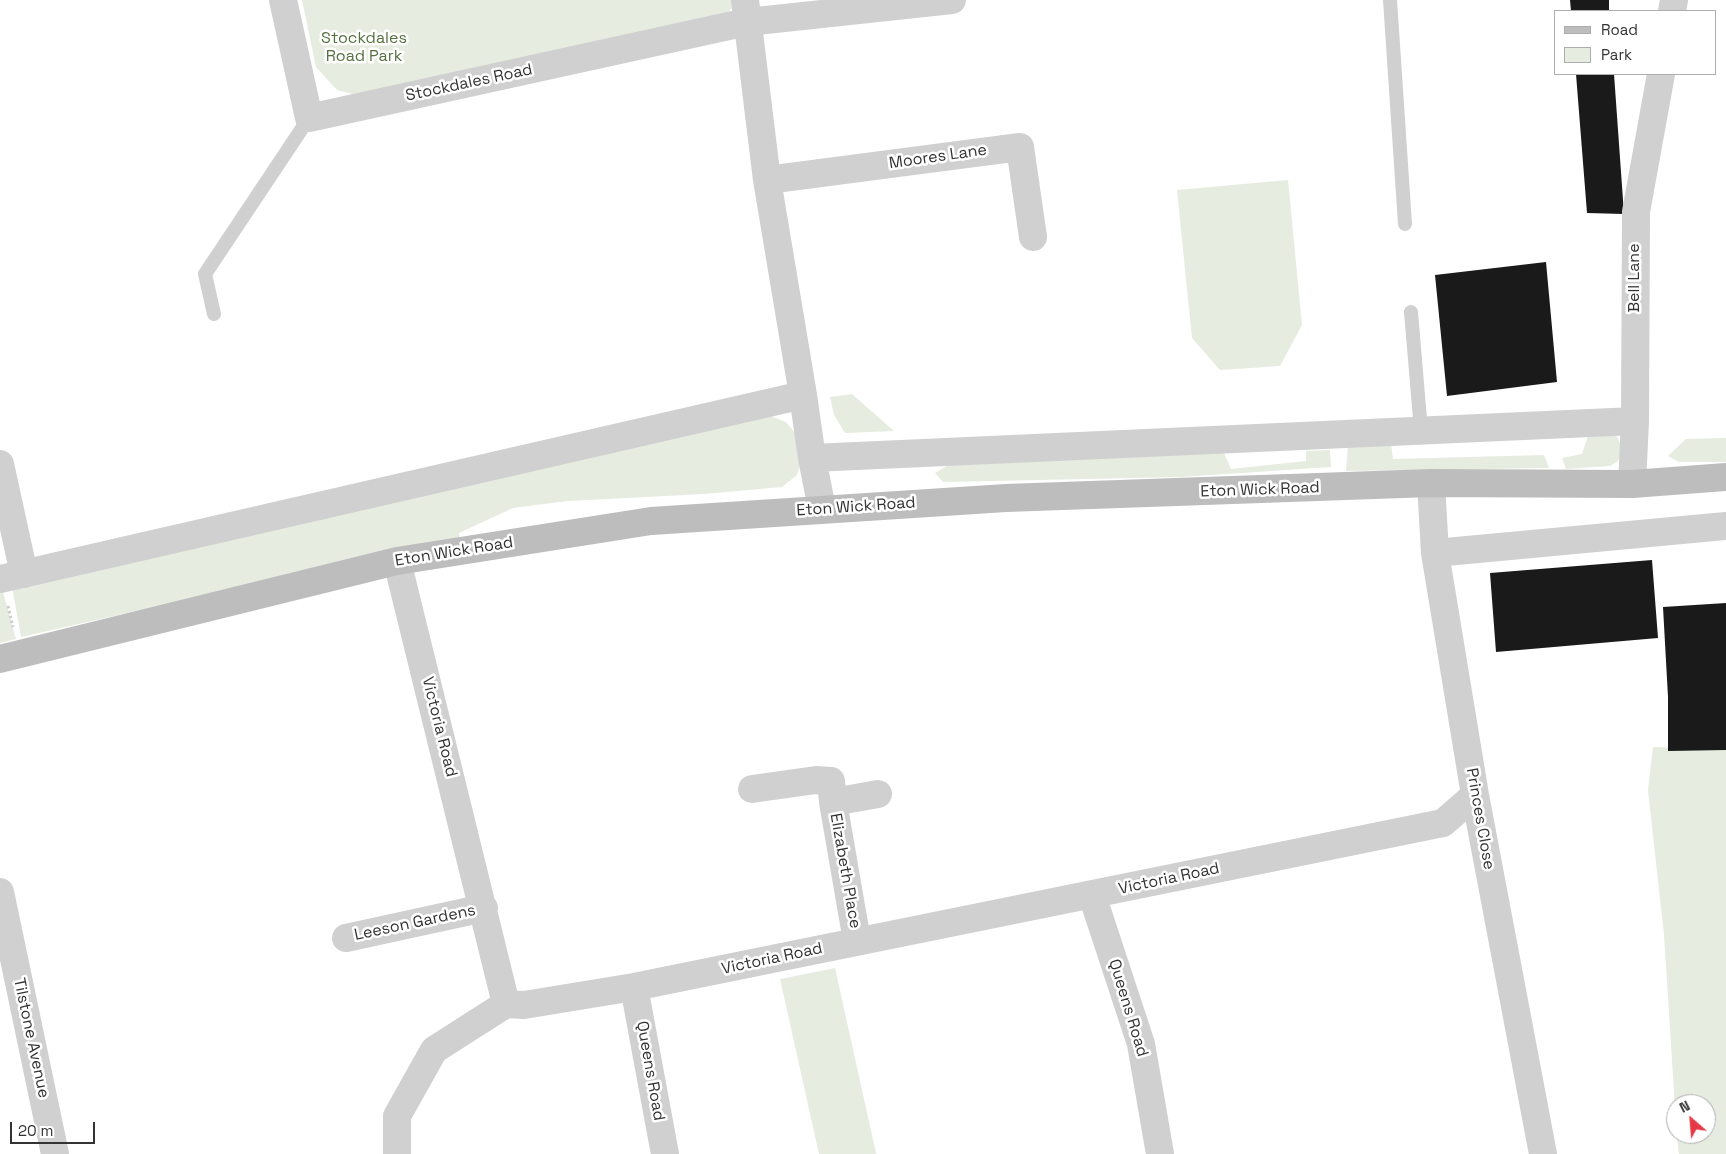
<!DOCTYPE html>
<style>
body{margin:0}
#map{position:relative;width:1726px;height:1154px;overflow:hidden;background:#fff;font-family:"Space Grotesk",sans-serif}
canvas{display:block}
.legend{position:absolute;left:1554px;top:10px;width:162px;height:65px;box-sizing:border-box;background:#fff;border:1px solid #adadad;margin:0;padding:6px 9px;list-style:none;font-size:15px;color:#333}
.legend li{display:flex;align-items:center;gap:10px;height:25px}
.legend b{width:25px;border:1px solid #adadad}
.north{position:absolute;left:1666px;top:1094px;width:50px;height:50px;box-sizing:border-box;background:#fff;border:1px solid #adadad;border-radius:50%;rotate:333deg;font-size:14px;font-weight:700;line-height:20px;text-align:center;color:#333}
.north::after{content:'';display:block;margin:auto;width:18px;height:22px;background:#e63946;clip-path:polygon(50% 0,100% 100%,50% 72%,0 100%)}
.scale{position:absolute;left:10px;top:1122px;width:85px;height:22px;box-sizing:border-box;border:2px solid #333;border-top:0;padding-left:6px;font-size:15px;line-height:18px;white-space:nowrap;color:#333;-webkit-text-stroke:4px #fff;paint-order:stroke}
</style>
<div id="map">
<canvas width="1726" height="1154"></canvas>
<ul class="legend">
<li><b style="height:6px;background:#bdbdbd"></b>Road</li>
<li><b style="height:14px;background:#e6ecdf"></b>Park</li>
</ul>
<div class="north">N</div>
<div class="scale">20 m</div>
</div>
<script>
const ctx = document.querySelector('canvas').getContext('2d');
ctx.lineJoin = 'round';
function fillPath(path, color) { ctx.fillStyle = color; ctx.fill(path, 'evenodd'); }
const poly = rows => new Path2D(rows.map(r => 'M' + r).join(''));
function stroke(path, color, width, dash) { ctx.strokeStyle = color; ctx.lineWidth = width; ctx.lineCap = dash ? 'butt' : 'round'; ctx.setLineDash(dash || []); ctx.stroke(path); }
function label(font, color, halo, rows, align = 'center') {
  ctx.font = font + ' "Space Grotesk",sans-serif'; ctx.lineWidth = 5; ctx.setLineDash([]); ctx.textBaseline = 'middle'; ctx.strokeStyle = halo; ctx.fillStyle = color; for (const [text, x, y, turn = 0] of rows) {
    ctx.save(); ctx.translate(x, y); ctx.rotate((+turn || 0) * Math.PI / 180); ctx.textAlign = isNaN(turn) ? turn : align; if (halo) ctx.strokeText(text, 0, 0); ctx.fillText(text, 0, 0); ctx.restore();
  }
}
fillPath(poly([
 [302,0,736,0,734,6,724,16,363,97,337,90,316,67],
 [1288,180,1302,325,1280,366,1220,370,1192,338,1177,190],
 [852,394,894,431,845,433,834,415,830,397],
 [763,413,786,422,799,438,804,453,797,475,782,487,704,494,568,501,513,508,459,533,459,538,21,637,12,586],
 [1613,429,1623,449,1618,461,1610,466,1566,469,1562,458,1582,454,1590,430],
 [1726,438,1726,462,1679,462,1668,456,1686,439],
 [1391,444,1393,459,1544,455,1549,468,1346,471,1348,445],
 [1330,450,1331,467,1182,477,943,482,935,473,950,464,1223,451,1231,469,1306,461,1306,451],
 [3,592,16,639,0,643,0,593],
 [1653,747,1726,749,1726,1154,1679,1154,1678,1147,1677,1134,1706,1134,1706,1104,1676,1104,1676,1123,1664,935,1648,790],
 [835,968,876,1153,877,1154,819,1154,780,979]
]), '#e6ecdf');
fillPath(poly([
 [1570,0,1609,0,1609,11,1571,11],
 [1576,74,1614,74,1624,214,1587,213],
 [1546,262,1557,382,1447,396,1435,275],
 [1652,560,1658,638,1496,652,1490,573],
 [1726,603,1726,750,1668,751,1668,697,1663,607]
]), '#1a1a1a');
stroke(poly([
 [8,606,13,627]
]), '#cdcdcd', 3, [2.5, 2.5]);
stroke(poly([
 [1390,0,1405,224],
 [1411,312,1421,431],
 [214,314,205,274,309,118]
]), '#d0d0d0', 14);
stroke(poly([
 [283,0,309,118,747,22,952,0],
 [745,0,767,180,803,395,812,458,822,509],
 [1672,11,1674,0],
 [767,180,1020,147,1033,237],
 [812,458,1635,421],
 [0,464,24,574],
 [1431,483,1435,553,1475,795,1543,1154],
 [1632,484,1635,421,1636,212,1661,74],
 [1435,553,1726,526],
 [397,561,506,1004,524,1005,634,987,1443,823,1475,795],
 [0,579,803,395],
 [752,789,816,780,831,781,833,802],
 [0,892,55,1154],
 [1092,895,1141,1044,1160,1154],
 [346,938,484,908],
 [857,941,833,802,878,794],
 [634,987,665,1154],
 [397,1154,397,1116,434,1050,506,1004]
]), '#d0d0d0', 28);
stroke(poly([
 [0,659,397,561,651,521,1006,498,1431,483,1632,484,1726,477]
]), '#bdbdbd', 28);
label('16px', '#56703f', '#fff', [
 ["Stockdales",364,39],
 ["Road Park",364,57]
]);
label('16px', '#333', '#fff', [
 ["Stockdales Road",469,83,-12],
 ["Moores Lane",938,157,-8],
 ["Bell Lane",1635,278,-90],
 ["Eton Wick Road",1260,490,-2],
 ["Eton Wick Road",856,507,-4],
 ["Eton Wick Road",454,552,-9],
 ["Victoria Road",439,727,76],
 ["Princes Close",1480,819,80],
 ["Elizabeth Place",845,871,80],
 ["Victoria Road",1169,879,-12],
 ["Leeson Gardens",415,923,-12],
 ["Victoria Road",772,959,-12],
 ["Queens Road",1128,1008,73],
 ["Tilstone Avenue",31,1038,78],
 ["Queens Road",650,1071,80]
]);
</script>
